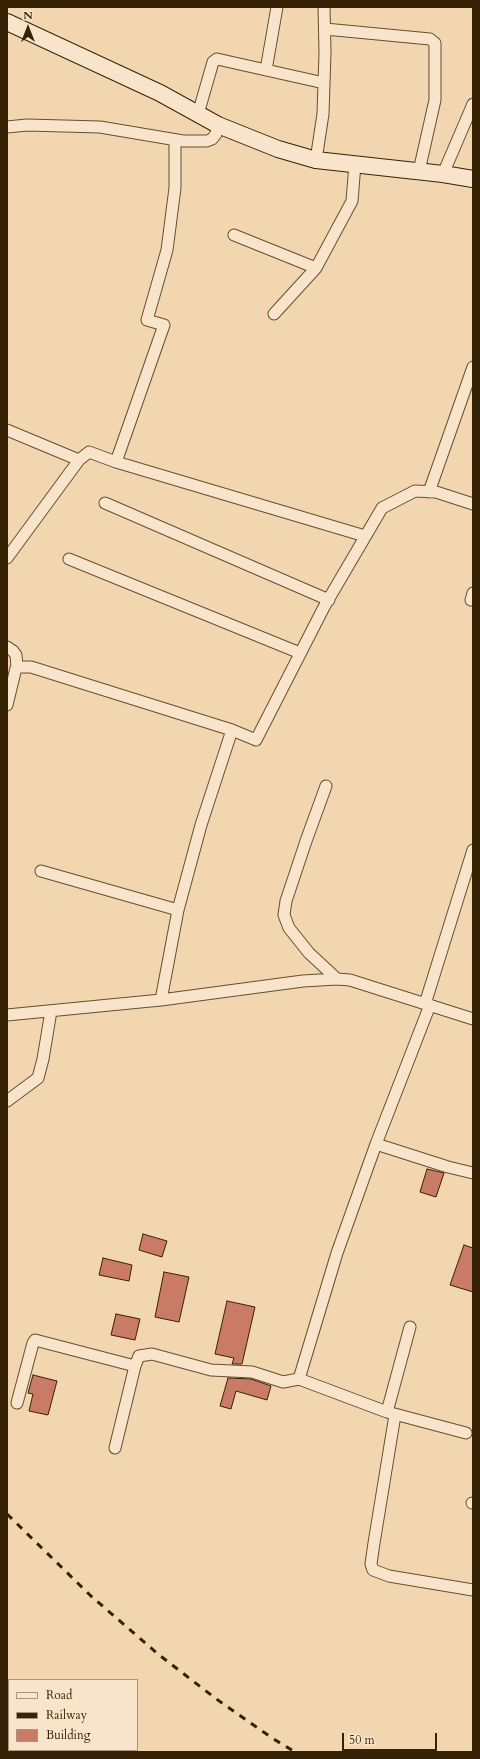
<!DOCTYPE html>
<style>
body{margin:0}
#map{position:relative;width:480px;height:1759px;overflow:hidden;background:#f2d6af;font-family:Cardo,serif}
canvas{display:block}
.frame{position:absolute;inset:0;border:8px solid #362205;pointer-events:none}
.legend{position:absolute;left:8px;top:1679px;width:130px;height:72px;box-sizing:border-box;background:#f7e4cb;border:1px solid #aa967c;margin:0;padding:5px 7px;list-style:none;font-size:12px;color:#362205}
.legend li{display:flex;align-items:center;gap:8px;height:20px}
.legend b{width:20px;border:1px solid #aa967c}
.north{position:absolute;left:8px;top:8px;width:40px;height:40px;-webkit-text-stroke:3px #f7e4cb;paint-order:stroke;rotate:0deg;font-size:11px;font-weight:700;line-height:16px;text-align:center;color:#362205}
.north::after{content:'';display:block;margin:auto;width:14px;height:18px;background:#362205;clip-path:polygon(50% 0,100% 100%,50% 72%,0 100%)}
.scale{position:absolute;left:342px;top:1733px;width:95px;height:18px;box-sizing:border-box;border:2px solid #362205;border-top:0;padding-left:5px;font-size:12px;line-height:14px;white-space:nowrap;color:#362205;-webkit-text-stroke:3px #f7e4cb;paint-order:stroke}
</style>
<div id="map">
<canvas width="480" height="1759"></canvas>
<div class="frame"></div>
<ul class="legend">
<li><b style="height:5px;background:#f7e4cb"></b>Road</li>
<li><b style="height:5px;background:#362205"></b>Railway</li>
<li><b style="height:11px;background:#c97b68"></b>Building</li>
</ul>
<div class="north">N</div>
<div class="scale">50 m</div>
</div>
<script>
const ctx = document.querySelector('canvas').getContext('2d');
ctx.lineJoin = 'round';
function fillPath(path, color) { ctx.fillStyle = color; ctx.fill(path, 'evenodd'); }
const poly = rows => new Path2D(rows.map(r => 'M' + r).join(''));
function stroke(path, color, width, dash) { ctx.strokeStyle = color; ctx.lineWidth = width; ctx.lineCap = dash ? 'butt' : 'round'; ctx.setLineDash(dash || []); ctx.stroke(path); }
const building = poly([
 [427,1169,444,1173,436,1197,420,1192,427,1169],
 [143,1234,167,1241,162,1257,139,1250,143,1234],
 [464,1245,473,1248,473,1292,450,1285,464,1245],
 [103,1258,132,1265,129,1281,99,1275,103,1258],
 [164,1272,189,1277,179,1322,155,1317,164,1272],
 [227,1301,255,1307,242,1364,232,1364,234,1358,215,1354,227,1301],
 [116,1314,140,1319,135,1340,111,1335,116,1314],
 [33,1375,57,1381,48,1415,29,1411,33,1394,28,1393,33,1375],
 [228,1378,251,1379,271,1386,267,1400,236,1391,231,1409,220,1406,228,1378]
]);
fillPath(building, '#c97b68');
stroke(building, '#362205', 1);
const street = poly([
 [325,29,430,39,435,43,435,100,419,171],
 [266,70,277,7],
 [198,114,213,62,217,59,324,83],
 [7,127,27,125,100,127,183,141,207,141,212,139,216,134,218,125],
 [316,160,323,114,325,52,324,7],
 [443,174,473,104],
 [234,235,316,268],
 [274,314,316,268,352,201,355,164],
 [7,430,79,460,89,452,116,462,365,536],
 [116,462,164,325,147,320,167,250,175,188,175,140],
 [429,492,473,367],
 [105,503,329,600],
 [7,558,79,460],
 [69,559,300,653],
 [471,600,473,593],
 [7,647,13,651,16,655,17,667],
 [7,705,16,668,20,667,31,667,232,730],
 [326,786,306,841,286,901,284,915,289,928,309,953,337,979],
 [41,871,178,910],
 [161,1000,178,910,201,825,232,730,256,740,324,607,382,508,415,491,436,492,473,504],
 [425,1004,473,850],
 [430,1005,376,1144,337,1253,299,1379,387,1412,466,1433],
 [7,1015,161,1000,303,981,337,979,350,980,473,1019],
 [7,1101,38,1078,43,1059,51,1011],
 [376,1144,448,1167,473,1173],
 [17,1403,33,1343,35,1340,135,1366],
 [387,1412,410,1327],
 [395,1415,374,1543,371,1564,373,1570,389,1576,473,1590],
 [115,1448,135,1366,139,1356,152,1354,211,1370,252,1372,283,1382,299,1379],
 [472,1503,473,1503]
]);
const secondary = poly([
 [7,22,160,93,218,125,278,149,316,160,443,174,473,179]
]);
stroke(street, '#654f30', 13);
stroke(secondary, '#362205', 18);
stroke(street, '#f7e4cb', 11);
stroke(secondary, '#f7e4cb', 16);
stroke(poly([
 [7,1514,91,1596,158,1654,215,1698,272,1738,295,1752]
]), '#362205', 3, [7, 7]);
</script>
